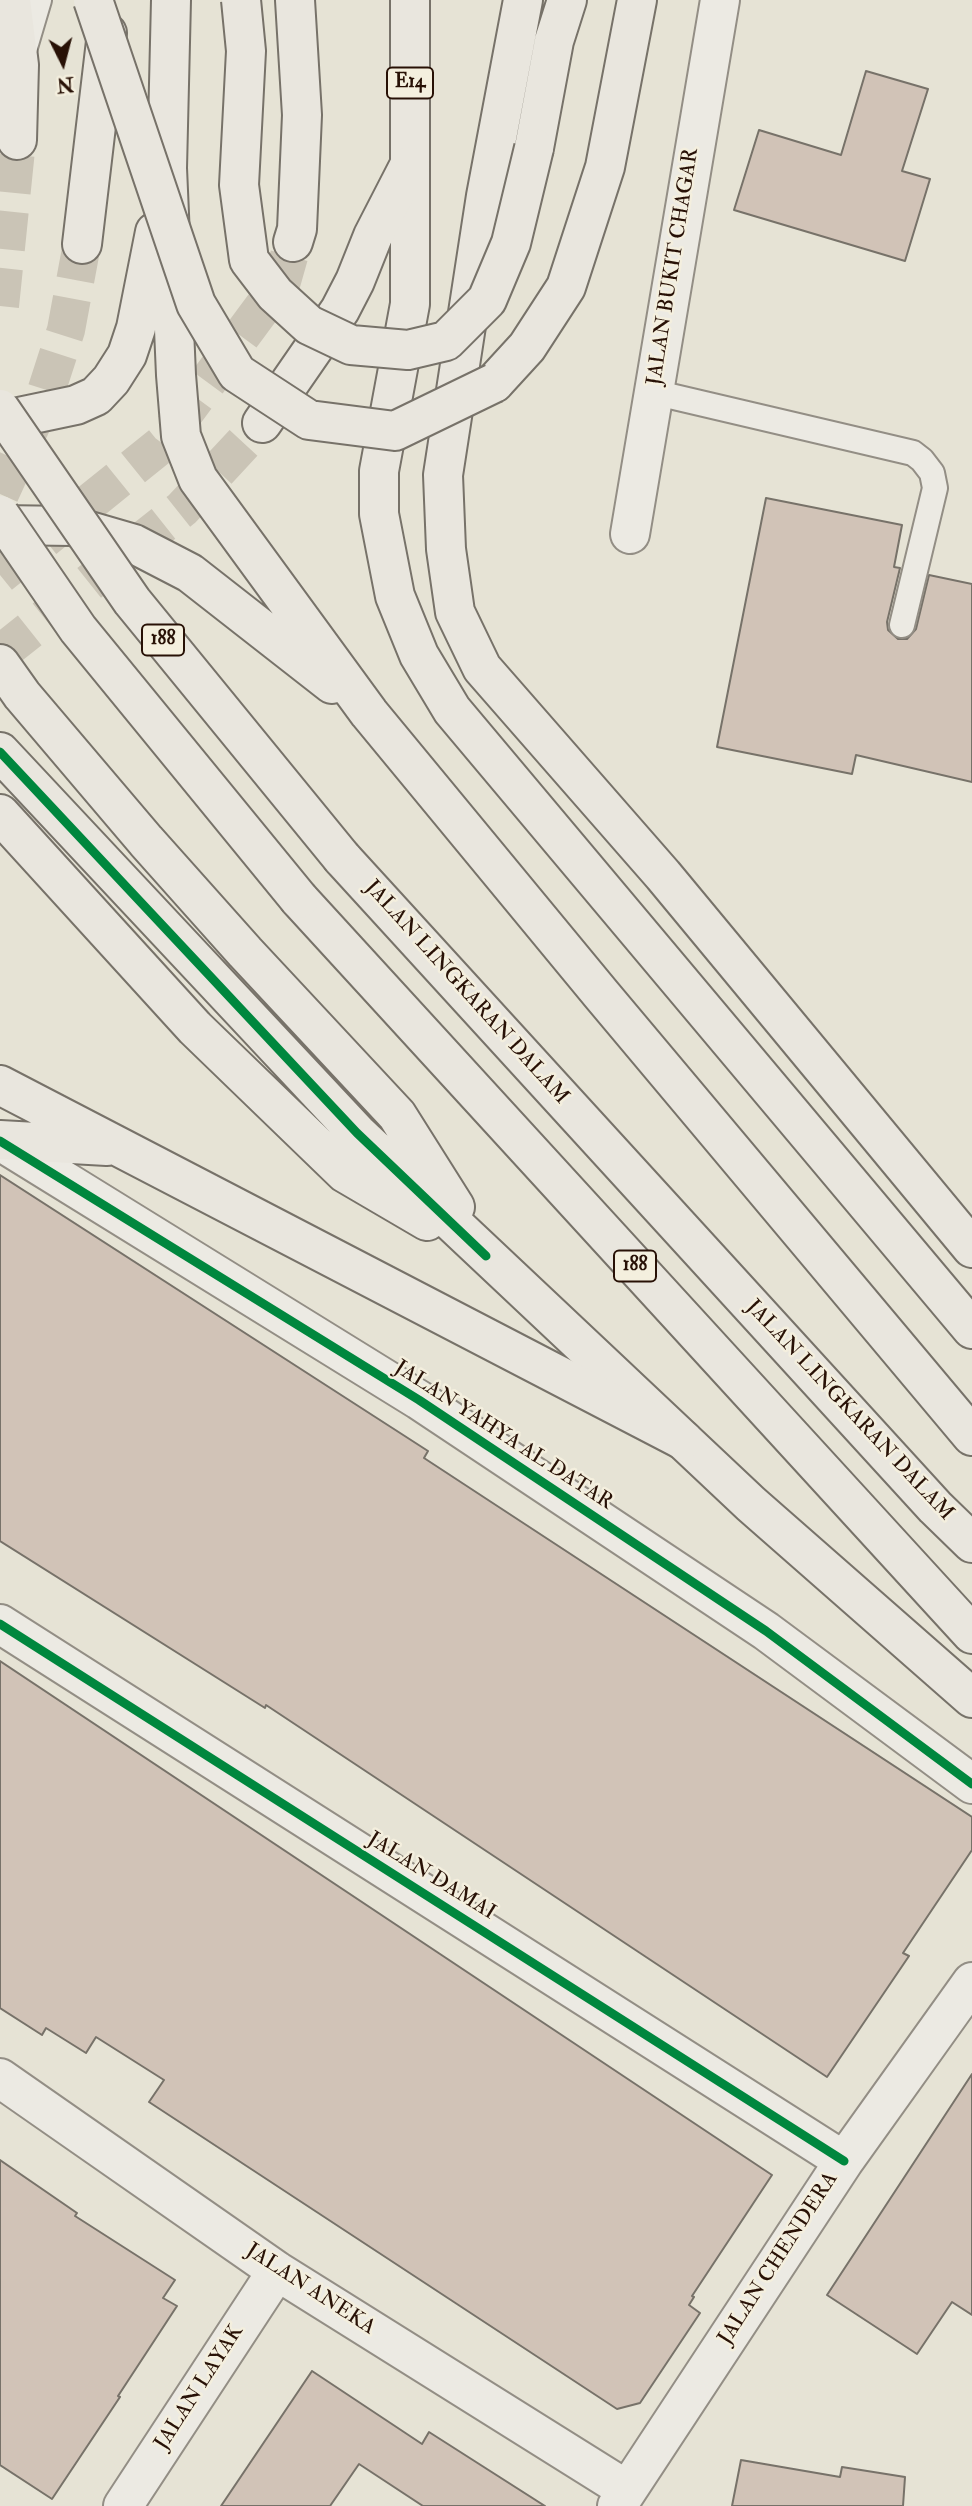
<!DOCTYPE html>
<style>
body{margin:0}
#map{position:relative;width:972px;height:2506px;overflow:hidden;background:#e6e3d5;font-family:"IM FELL Double Pica",serif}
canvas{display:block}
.north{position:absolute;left:28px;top:28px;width:70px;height:70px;-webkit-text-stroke:5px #f4efde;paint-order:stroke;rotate:174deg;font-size:19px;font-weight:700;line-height:28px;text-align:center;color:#281106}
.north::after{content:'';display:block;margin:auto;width:24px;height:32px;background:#281106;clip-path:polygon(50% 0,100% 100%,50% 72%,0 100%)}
</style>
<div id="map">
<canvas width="972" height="2506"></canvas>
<div class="north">N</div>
</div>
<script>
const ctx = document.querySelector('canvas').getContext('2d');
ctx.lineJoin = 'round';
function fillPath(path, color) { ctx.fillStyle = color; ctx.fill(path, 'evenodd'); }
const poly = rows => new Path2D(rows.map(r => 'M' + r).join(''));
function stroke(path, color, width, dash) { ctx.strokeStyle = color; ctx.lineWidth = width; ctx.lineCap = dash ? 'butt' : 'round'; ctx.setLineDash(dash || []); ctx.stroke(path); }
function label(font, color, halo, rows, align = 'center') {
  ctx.font = font + ' "IM FELL Double Pica",serif'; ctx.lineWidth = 5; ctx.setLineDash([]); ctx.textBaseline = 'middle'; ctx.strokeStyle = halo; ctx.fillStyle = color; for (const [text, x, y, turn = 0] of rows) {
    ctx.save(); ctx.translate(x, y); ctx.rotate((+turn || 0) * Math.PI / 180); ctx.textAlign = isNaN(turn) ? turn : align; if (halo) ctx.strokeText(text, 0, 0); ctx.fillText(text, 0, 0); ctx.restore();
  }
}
const building = poly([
 [866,71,928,89,902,171,930,179,905,261,734,210,759,130,841,155,866,71],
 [766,498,902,525,894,567,900,568,887,622,888,630,898,639,907,639,916,629,929,575,972,584,972,782,856,755,852,774,717,747,766,498],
 [0,1175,428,1451,424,1458,972,1817,972,1850,903,1953,909,1956,827,2077,266,1705,265,1708,0,1541,0,1175],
 [0,1661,772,2175,692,2296,694,2297,689,2305,700,2313,640,2403,617,2409,149,2102,164,2080,96,2037,86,2053,46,2028,42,2035,0,2008,0,1661],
 [972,2074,972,2315,952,2302,917,2354,827,2295,972,2074],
 [0,2160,77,2213,75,2216,175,2280,163,2298,177,2306,118,2396,120,2397,52,2499,0,2465,0,2160],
 [312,2371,422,2444,429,2432,545,2506,423,2506,359,2464,330,2506,221,2506,312,2371],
 [741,2460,840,2477,842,2467,905,2477,903,2506,732,2506,741,2460]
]);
fillPath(building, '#d1c3b7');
stroke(building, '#777269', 2);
stroke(poly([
 [0,306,17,140],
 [0,494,45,395,66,330,82,244],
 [0,575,161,445,282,281,293,242],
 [0,654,182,509,262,423]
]), '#cac4b6', 38, [38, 19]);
const service = poly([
 [23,54,39,0],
 [653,392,913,453,922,460,932,473,935,488,902,625]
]);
const minor = poly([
 [630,534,720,0],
 [0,1141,419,1400,766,1631,972,1784],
 [0,1624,844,2161],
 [0,2078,277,2271,627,2490],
 [123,2506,277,2271],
 [617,2506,844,2161,972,1982]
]);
const trunk = poly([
 [171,0,167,168,176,375,181,436,198,479,369,713,601,994,972,1436],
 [410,0,410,304,379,471,379,514,395,596,419,655,452,710,972,1329],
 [523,0,486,196,443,475,446,549,455,612,482,668,663,875,972,1248],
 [534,148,554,41,567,0],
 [494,383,527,347,566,287,605,167,637,0],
 [0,421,76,405,96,396,111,380,127,355,136,328,155,232],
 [0,525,72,526,134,544,190,573,332,684],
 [0,664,22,695,146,841,245,952,397,1115,455,1207],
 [0,752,357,1133,751,1504,972,1698],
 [0,814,195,1028,345,1173,427,1221],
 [342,858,935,1507,972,1543],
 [299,899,972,1634]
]);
const motorway = poly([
 [11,0,19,65,17,140],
 [293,242,297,229,302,115,295,0],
 [82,244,107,33],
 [262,423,340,310,355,281,373,236,409,166],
 [0,1085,683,1440],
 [0,1140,107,1146]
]);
stroke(service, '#938e85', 28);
stroke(minor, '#938e85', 42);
stroke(trunk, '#777269', 42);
stroke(motorway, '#777269', 42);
stroke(service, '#eceae3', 24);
stroke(minor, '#eceae3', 38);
stroke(trunk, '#e9e6de', 38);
stroke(motorway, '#e9e6de', 38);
const trunkBridge = poly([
 [93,0,196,304,237,373,309,420,395,431,494,383],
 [241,0,246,51,239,185,249,260,275,294,309,325,351,345,408,350,446,341,487,300,511,243,534,148],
 [0,409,132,601,342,858],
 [0,515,78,629,299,899]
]);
stroke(trunkBridge, '#777269', 42, []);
stroke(trunkBridge, '#e9e6de', 38);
stroke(poly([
 [0,752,357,1133,486,1256],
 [0,1141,419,1400,766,1631,972,1784],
 [0,1624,844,2161]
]), '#00873e', 9);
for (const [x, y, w] of [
 [410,83,46],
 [163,640,42],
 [635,1266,42]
]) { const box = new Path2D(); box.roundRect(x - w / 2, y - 15.5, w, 31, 5); ctx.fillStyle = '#f4efde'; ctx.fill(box); stroke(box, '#281106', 2); }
label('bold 19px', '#281106', null, [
 ["E14",410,83],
 ["188",163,640],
 ["188",635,1266]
]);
label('21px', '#281106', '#f4efde', [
 ["JALAN BUKIT CHAGAR",674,267,-81],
 ["JALAN LINGKARAN DALAM",466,993,48],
 ["JALAN LINGKARAN DALAM",849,1411,47],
 ["JALAN YAHYA AL DATAR",503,1436,33],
 ["JALAN DAMAI",431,1877,32],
 ["JALAN CHENDERA",779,2259,-57],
 ["JALAN ANEKA",310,2290,33],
 ["JALAN LAYAK",200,2388,-57]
]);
</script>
